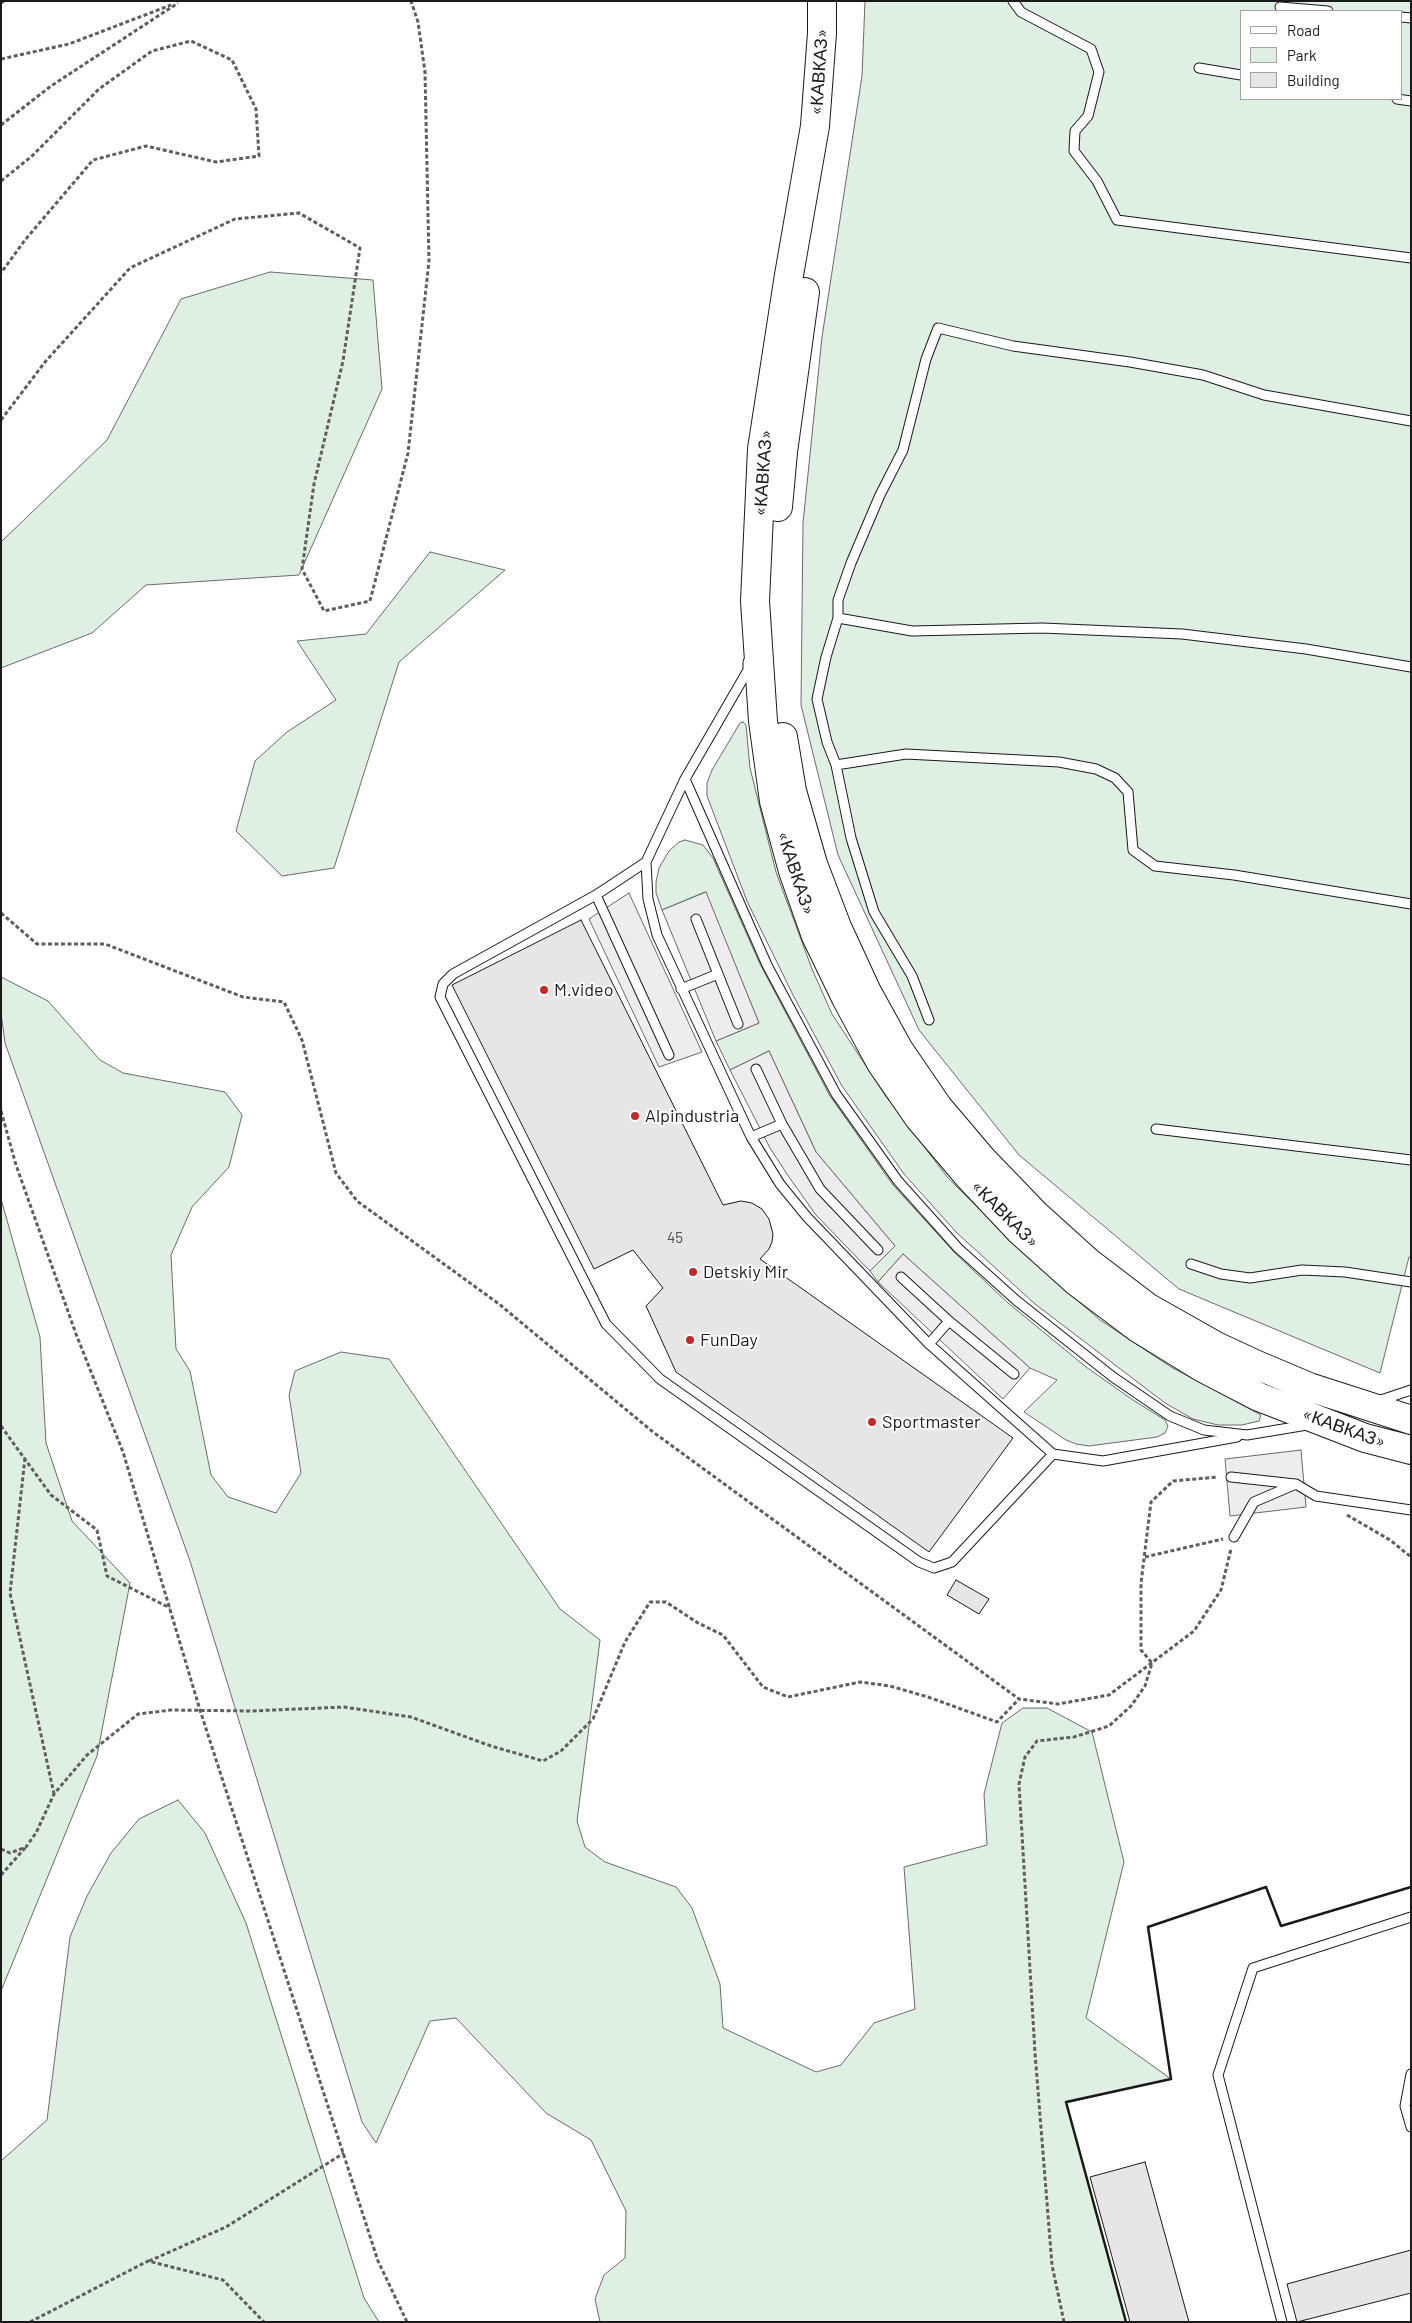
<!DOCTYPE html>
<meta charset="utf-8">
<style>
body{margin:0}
#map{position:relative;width:1412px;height:2323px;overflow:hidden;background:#fff;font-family:Barlow,sans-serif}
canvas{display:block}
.frame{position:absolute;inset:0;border:2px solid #1a1a1a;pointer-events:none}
.legend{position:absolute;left:1240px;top:10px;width:162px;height:90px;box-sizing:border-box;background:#fff;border:1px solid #a3a3a3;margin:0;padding:6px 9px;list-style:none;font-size:15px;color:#1a1a1a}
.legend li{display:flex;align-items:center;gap:10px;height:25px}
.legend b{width:25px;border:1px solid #a3a3a3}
</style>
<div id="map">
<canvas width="1412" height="2323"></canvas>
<div class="frame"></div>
<ul class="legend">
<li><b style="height:6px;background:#fff"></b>Road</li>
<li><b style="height:14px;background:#e0efe3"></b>Park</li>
<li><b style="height:14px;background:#e6e6e6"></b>Building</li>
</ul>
</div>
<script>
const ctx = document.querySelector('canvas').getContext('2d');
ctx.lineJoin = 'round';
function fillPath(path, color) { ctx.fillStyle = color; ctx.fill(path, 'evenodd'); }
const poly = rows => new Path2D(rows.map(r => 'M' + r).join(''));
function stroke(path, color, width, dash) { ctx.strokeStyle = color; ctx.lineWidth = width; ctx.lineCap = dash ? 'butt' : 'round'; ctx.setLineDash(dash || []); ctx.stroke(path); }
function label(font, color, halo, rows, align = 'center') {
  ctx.font = font + ' Barlow,sans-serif'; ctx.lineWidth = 4; ctx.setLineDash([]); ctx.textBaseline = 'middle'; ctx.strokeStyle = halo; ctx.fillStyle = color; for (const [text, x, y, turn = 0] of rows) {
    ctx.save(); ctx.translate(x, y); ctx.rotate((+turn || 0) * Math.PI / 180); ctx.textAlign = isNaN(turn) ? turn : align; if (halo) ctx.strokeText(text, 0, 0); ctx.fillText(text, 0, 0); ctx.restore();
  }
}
const green = poly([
 [865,1,1411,1,1411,1257,1409,1257,1380,1373,1179,1289,1019,1155,919,1030,838,855,801,705,803,523,822,337,862,76,865,1],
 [1241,11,1401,11,1401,99,1241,99,1241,11],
 [270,272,373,280,382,389,299,575,146,585,92,633,1,668,1,542,107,440,181,299,270,272],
 [430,552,505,570,399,662,334,868,282,876,236,831,255,761,287,732,336,700,297,641,366,634,430,552],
 [743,722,746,725,750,768,776,872,812,969,832,1014,885,1095,948,1178,1030,1259,1100,1320,1171,1367,1261,1415,1259,1421,1242,1425,1218,1425,1193,1419,1165,1403,1035,1304,957,1233,904,1174,842,1086,793,995,747,901,707,796,707,783,712,770,740,723,743,722],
 [685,840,703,845,713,858,760,964,830,1096,893,1185,955,1253,1007,1302,1086,1367,1133,1400,1165,1420,1168,1426,1165,1433,1157,1437,1089,1446,1076,1444,1066,1440,1024,1412,1057,1380,1030,1368,903,1254,878,1282,870,1271,895,1246,816,1152,769,1051,730,1070,716,1041,759,1023,705,892,662,910,656,893,656,882,659,868,669,851,679,842,685,840],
 [1,977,48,1001,100,1060,123,1073,225,1092,242,1115,229,1167,192,1207,171,1255,176,1349,190,1371,211,1475,228,1497,276,1513,301,1473,289,1395,295,1371,341,1352,389,1359,560,1609,600,1640,577,1821,585,1847,605,1862,676,1887,692,1908,720,1984,723,2028,816,2072,841,2065,874,2023,915,2009,904,1867,987,1845,984,1794,1002,1723,1023,1708,1047,1708,1092,1732,1124,1862,1086,2018,1171,2079,1066,2103,1126,2322,600,2322,595,2299,604,2275,625,2258,626,2211,591,2140,546,2113,456,2018,430,2021,376,2143,362,2122,190,1561,5,1043,1,1013,1,977],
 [1,1199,40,1337,46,1443,72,1521,130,1583,97,1756,1,1991,1,1199],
 [178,1800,205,1833,246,1923,364,2298,379,2322,1,2322,1,2161,47,2120,70,1937,87,1896,111,1853,139,1819,178,1800]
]);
fillPath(green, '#e0efe3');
stroke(green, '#6a6a6a', 1);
const parking = poly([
 [706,892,759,1023,716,1041,662,910,706,892],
 [629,893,702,1052,659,1067,589,919,629,893],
 [769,1051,816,1152,895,1246,870,1271,816,1215,789,1177,770,1148,730,1070,769,1051],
 [903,1254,1030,1368,1003,1399,878,1282,903,1254],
 [1301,1450,1306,1507,1230,1516,1225,1459,1301,1450]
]);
fillPath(parking, '#ededed');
stroke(parking, '#6a6a6a', 1);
const building = poly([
 [581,920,723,1205,741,1201,752,1203,762,1209,769,1219,773,1234,772,1242,769,1249,760,1259,1013,1438,929,1552,676,1372,646,1306,663,1288,633,1250,594,1269,452,985,581,920],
 [956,1580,989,1599,979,1614,947,1595,956,1580],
 [1145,2162,1189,2322,1130,2322,1090,2177,1145,2162],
 [1411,2250,1411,2293,1297,2322,1287,2284,1411,2250]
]);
fillPath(building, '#e6e6e6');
stroke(building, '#1a1a1a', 1);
const lane = poly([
 [1013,1,1021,12,1091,49,1099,72,1088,116,1075,131,1074,151,1097,181,1117,220,1411,258],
 [1280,7,1328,11],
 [1401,17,1411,18],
 [1199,68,1241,75],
 [1397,99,1411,101],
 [838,618,838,600,851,563,880,495,903,450,926,359,938,328,1013,346,1130,362,1203,375,1264,395,1411,421],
 [748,662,748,670,685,779,767,965,836,1094,898,1181,958,1248,1017,1301,1113,1377,1170,1416,1204,1430,1247,1435,1307,1425],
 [836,765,827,742,817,699,826,657,838,618,912,631,1042,628,1182,634,1306,649,1411,667],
 [685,779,646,862,648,899,657,935,751,1137,780,1184,807,1217,929,1344,1053,1454,1103,1461,1237,1437],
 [646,862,596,895,669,1055],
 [596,895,453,974,443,984,440,997,606,1324,660,1379,919,1562,934,1568,952,1562,1053,1454],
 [696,919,738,1024],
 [681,989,718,974],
 [929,1020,912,976,874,912,851,838,836,765,906,754,1059,762,1096,769,1115,778,1128,792,1133,850,1155,866,1234,875,1411,904],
 [756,1069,782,1124,820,1189,878,1250],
 [1156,1129,1411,1160],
 [751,1137,782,1124],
 [1191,1264,1221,1274,1250,1278,1302,1270,1345,1272,1411,1282],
 [901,1277,949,1321,1014,1374],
 [929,1344,949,1321],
 [1378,1400,1384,1399,1411,1390],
 [1231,1477,1295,1484],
 [1234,1537,1254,1502,1296,1484,1316,1496,1411,1510],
 [1411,2074,1405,2106,1411,2127],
 [1282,2322,1218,2075,1253,1968,1411,1917]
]);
const primary = poly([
 [822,1,822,33,815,126,789,275,762,449,755,601,763,721,774,801,793,871,816,936,846,998,881,1063,919,1118,969,1177,1019,1230,1077,1282,1138,1328,1203,1368,1259,1397,1365,1438,1411,1450],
 [778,507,783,452,805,292],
 [783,737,792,791,813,864,837,927,867,992,899,1050,938,1107,983,1160,1036,1215,1088,1262,1147,1307,1216,1346,1257,1365,1309,1387,1411,1420]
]);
stroke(lane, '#1a1a1a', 11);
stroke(primary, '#1a1a1a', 30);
stroke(poly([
 [1,3,4,1],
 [1,59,69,44,171,5],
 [1,125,51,86,178,3],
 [1,181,32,156,99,89,152,51,191,41,232,60,256,109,259,156,216,162,146,146,93,160,25,240,1,273],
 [1,420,45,362,130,268,235,219,299,213,360,248,343,361,314,484,302,569,324,611,370,601,408,453,429,261,425,72,418,22,411,1],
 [1,913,37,944,105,944,243,997,284,1002,302,1040,336,1173,357,1201,499,1304,653,1432,1019,1699,1058,1704,1109,1695,1194,1631,1221,1590,1231,1549],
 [1,1111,16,1165,76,1334,123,1452,200,1710,378,2261,407,2322],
 [1,1426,51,1495,97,1530,107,1576,170,1608],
 [25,1458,10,1593,54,1794],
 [1347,1515,1390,1540,1411,1557],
 [1145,1557,1223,1539],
 [1,1849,10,1853,26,1847,36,1833,54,1794,87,1755,138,1714,171,1710,251,1711,344,1707,411,1717,491,1746,543,1761,561,1751,593,1719,625,1642,650,1602,666,1602,698,1623,723,1635,763,1687,788,1697,860,1682,890,1686,928,1697,997,1722,1019,1699],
 [1,1875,25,1848],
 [149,2261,226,2227,344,2153],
 [30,2322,148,2261,223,2280,264,2322],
 [1064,2322,1052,2265,1035,2053,1019,1784,1025,1757,1037,1741,1074,1737,1109,1726,1131,1706,1145,1686,1152,1663,1141,1650,1141,1583,1151,1502,1173,1481,1218,1477]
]), '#5f5f5f', 3, [4, 2.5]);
stroke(lane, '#fff', 9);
stroke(primary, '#fff', 28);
stroke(poly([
 [1126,2322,1066,2102,1171,2079,1148,1927,1266,1887,1281,1926,1411,1887]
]), '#1a1a1a', 2.5);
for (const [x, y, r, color] of [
 [544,990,5,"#c62828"],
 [635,1116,5,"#c62828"],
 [693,1272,5,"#c62828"],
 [690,1340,5,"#c62828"],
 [872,1422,5,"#c62828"]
]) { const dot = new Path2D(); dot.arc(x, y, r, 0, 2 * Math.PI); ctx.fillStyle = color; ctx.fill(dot); stroke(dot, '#fff', 2); }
label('15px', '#4d4d4d', null, [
 ["45",675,1238]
]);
label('18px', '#1a1a1a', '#fff', [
 ["«КАВКАЗ»",819,72,-86],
 ["«КАВКАЗ»",763,473,-86],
 ["«КАВКАЗ»",796,873,72],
 ["«КАВКАЗ»",1005,1214,45],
 ["«КАВКАЗ»",1344,1428,20]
]);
label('18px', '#1a1a1a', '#fff', [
 ["M.video",554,990],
 ["Alpindustria",645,1116],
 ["Detskiy Mir",703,1272],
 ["FunDay",700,1340],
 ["Sportmaster",882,1422]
], 'left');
</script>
